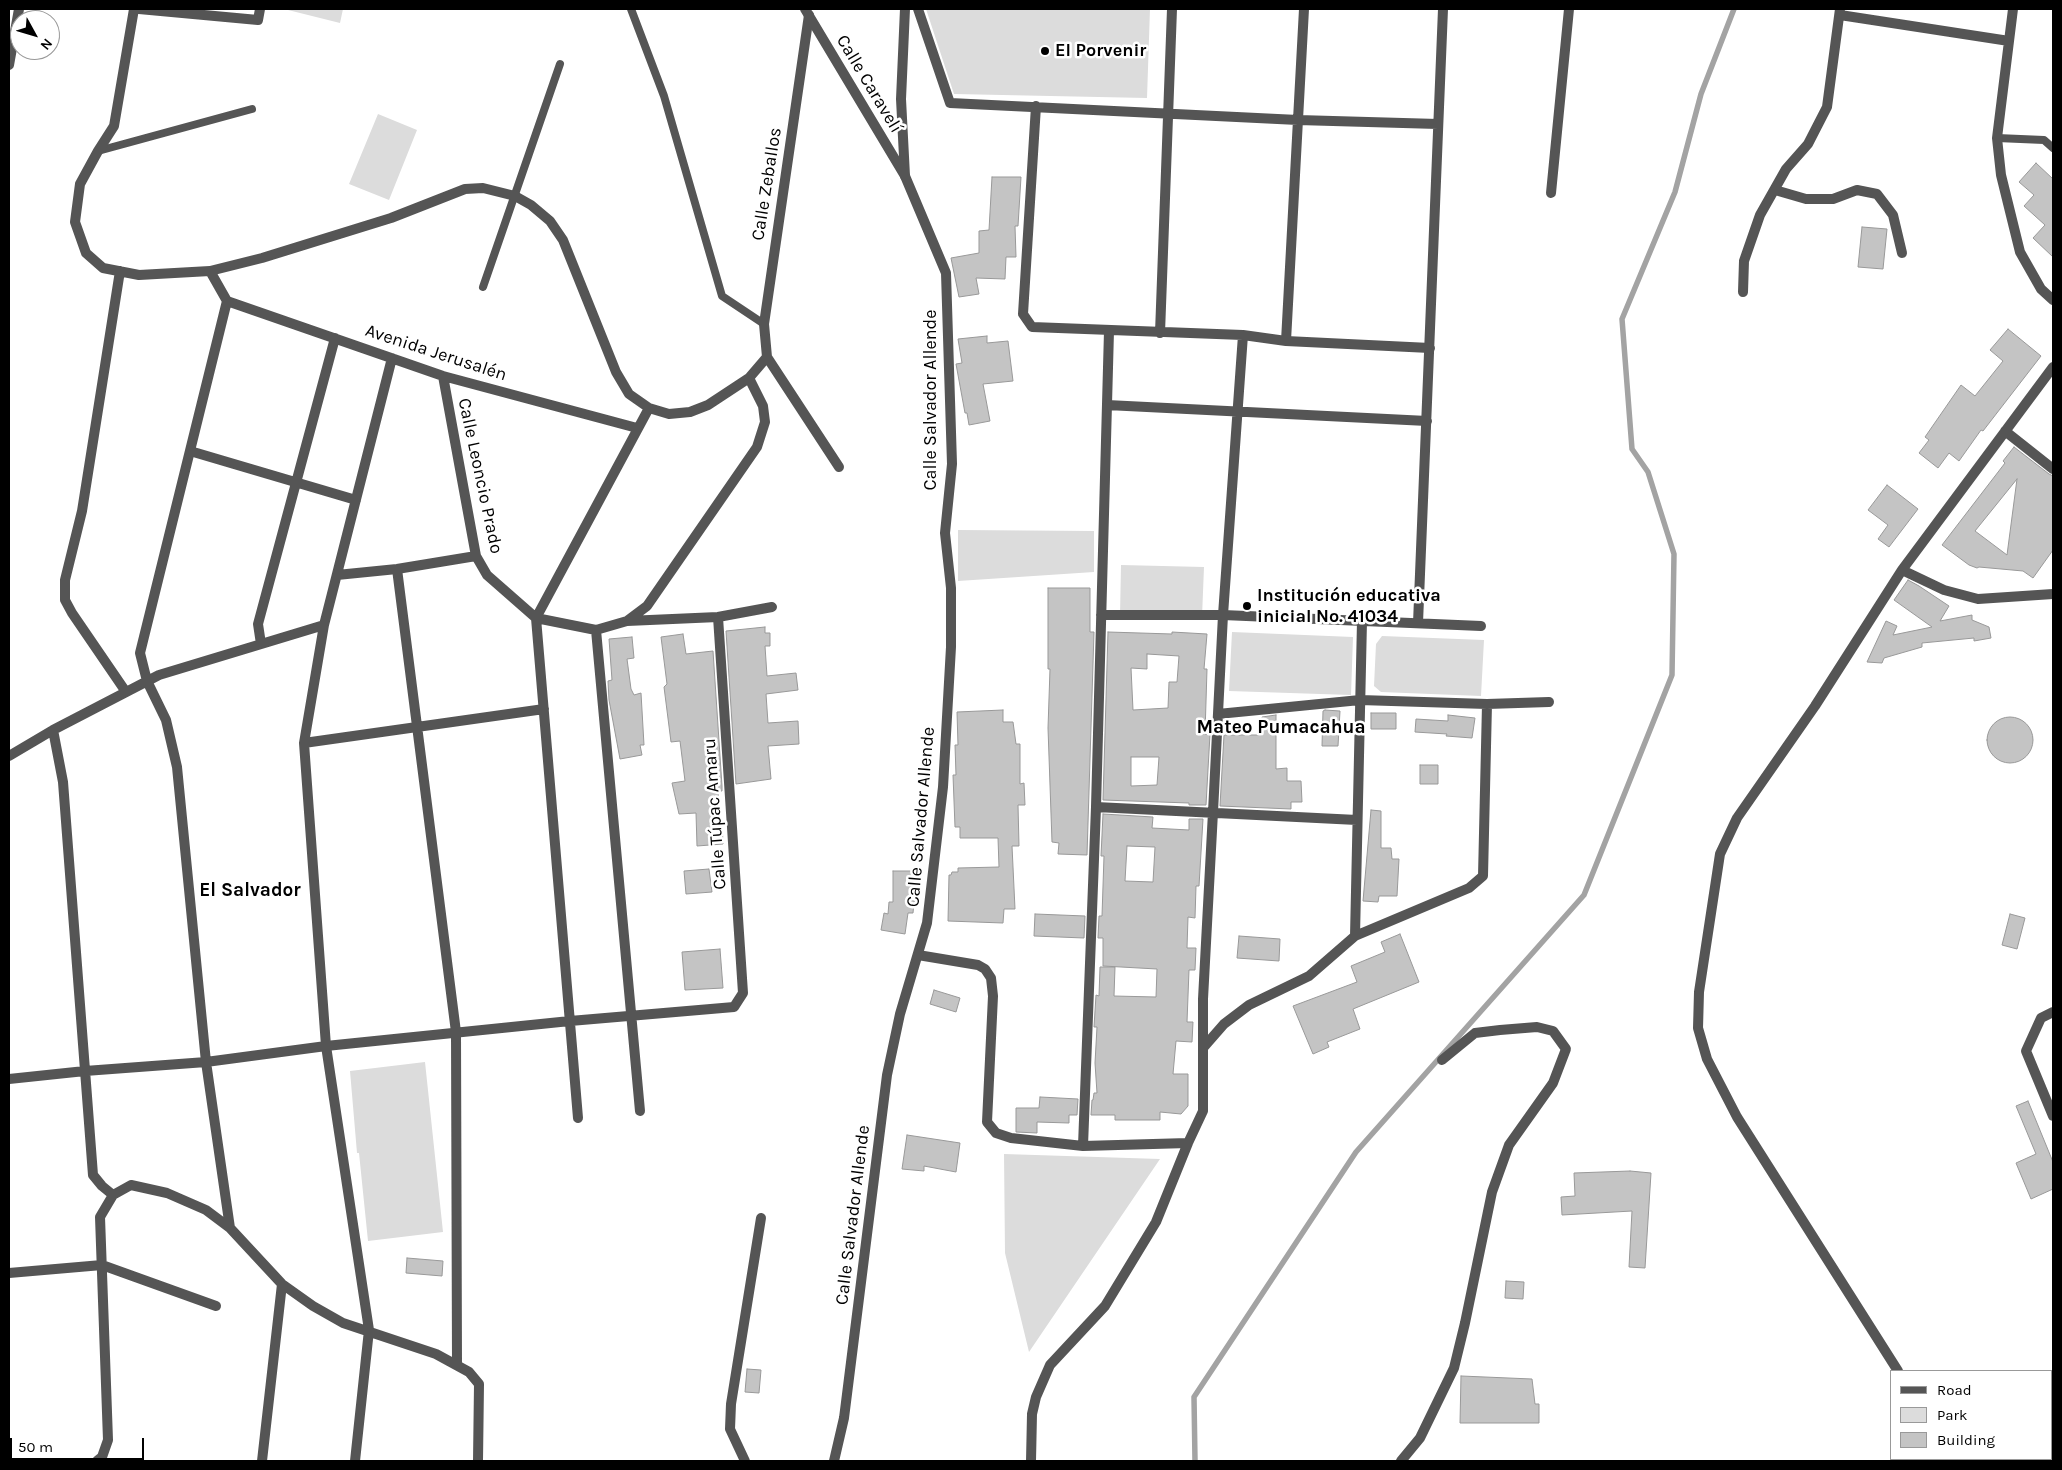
<!DOCTYPE html>
<meta charset="utf-8">
<style>
body{margin:0}
#map{position:relative;width:2062px;height:1470px;overflow:hidden;background:#fff;font-family:Karla,sans-serif}
canvas{display:block}
.frame{position:absolute;inset:0;border:10px solid #000;pointer-events:none}
.legend{position:absolute;left:1890px;top:1370px;width:162px;height:90px;box-sizing:border-box;background:#fff;border:1px solid #999;margin:0;padding:6px 9px;list-style:none;font-size:15px;color:#000}
.legend li{display:flex;align-items:center;gap:10px;height:25px}
.legend b{width:25px;border:1px solid #999}
.north{position:absolute;left:10px;top:10px;width:50px;height:50px;box-sizing:border-box;background:#fff;border:1px solid #999;border-radius:50%;rotate:129deg;font-size:14px;font-weight:700;line-height:20px;text-align:center;color:#000}
.north::after{content:'';display:block;margin:auto;width:18px;height:22px;background:#000;clip-path:polygon(50% 0,100% 100%,50% 72%,0 100%)}
.scale{position:absolute;left:10px;top:1438px;width:134px;height:22px;box-sizing:border-box;border:2px solid #000;border-top:0;padding-left:6px;font-size:15px;line-height:18px;white-space:nowrap;color:#000;-webkit-text-stroke:4px #fff;paint-order:stroke}
</style>
<div id="map">
<canvas width="2062" height="1470"></canvas>
<div class="frame"></div>
<ul class="legend">
<li><b style="height:6px;background:#555"></b>Road</li>
<li><b style="height:14px;background:#dcdcdc"></b>Park</li>
<li><b style="height:14px;background:#c4c4c4"></b>Building</li>
</ul>
<div class="north">N</div>
<div class="scale">50 m</div>
</div>
<script>
const ctx = document.querySelector('canvas').getContext('2d');
ctx.lineJoin = 'round';
function fillPath(path, color) { ctx.fillStyle = color; ctx.fill(path, 'evenodd'); }
const poly = rows => new Path2D(rows.map(r => 'M' + r).join(''));
function stroke(path, color, width, dash) { ctx.strokeStyle = color; ctx.lineWidth = width; ctx.lineCap = dash ? 'butt' : 'round'; ctx.setLineDash(dash || []); ctx.stroke(path); }
function label(font, color, halo, rows, align = 'center') {
  ctx.font = font + ' Karla,sans-serif'; ctx.lineWidth = 5; ctx.setLineDash([]); ctx.textBaseline = 'middle'; ctx.strokeStyle = halo; ctx.fillStyle = color; for (const [text, x, y, turn = 0] of rows) {
    ctx.save(); ctx.translate(x, y); ctx.rotate((+turn || 0) * Math.PI / 180); ctx.textAlign = isNaN(turn) ? turn : align; if (halo) ctx.strokeText(text, 0, 0); ctx.fillText(text, 0, 0); ctx.restore();
  }
}
fillPath(poly([
 [284,9,343,9,340,23],
 [926,9,1150,9,1147,98,954,94],
 [378,114,417,130,389,200,349,184],
 [958,530,1094,531,1094,572,958,581],
 [1121,565,1204,567,1202,617,1120,615],
 [1232,632,1353,637,1351,695,1229,691],
 [1382,636,1484,640,1481,696,1381,692,1374,686,1376,644],
 [425,1062,443,1232,368,1241,359,1153,357,1153,350,1071],
 [1004,1154,1160,1159,1029,1352,1005,1253]
]), '#dcdcdc');
stroke(poly([
 [1195,1461,1194,1397,1356,1152,1584,895,1672,675,1674,554,1648,472,1632,449,1622,319,1675,192,1701,94,1734,9]
]), '#a3a3a3', 5.5);
const building = poly([
 [2036,163,2053,179,2053,257,2033,238,2045,225,2024,206,2034,195,2019,182,2036,163],
 [992,177,1021,177,1018,226,1015,226,1016,257,1006,257,1005,279,976,278,979,294,959,297,951,258,979,253,979,231,989,230,992,177],
 [1862,227,1887,229,1883,269,1858,267,1862,227],
 [2008,329,2041,356,1983,431,1981,430,1959,461,1949,453,1938,468,1919,453,1929,440,1925,437,1961,385,1975,396,2003,361,1990,350,2008,329],
 [987,336,987,343,1008,341,1013,381,983,384,990,421,969,425,967,413,965,413,956,364,962,363,958,339,987,336],
 [2014,447,2049,474,2053,476,2053,550,2033,578,2023,571,1979,567,1977,568,1969,565,1942,545,2005,463,2003,461,2014,447],
 [2017,479,2007,555,1975,531,2017,479],
 [1887,485,1918,509,1889,547,1878,539,1888,525,1868,510,1887,485],
 [1908,580,1919,586,1949,606,1940,621,1972,615,1972,620,1989,627,1991,638,1974,641,1974,638,1922,643,1922,647,1884,658,1882,663,1867,662,1886,621,1897,626,1893,635,1932,627,1894,600,1908,580],
 [1048,588,1090,588,1090,632,1094,632,1087,855,1058,854,1059,843,1052,842,1048,728,1050,669,1048,669,1048,588],
 [765,627,765,633,770,633,770,646,765,646,767,676,796,673,798,690,766,694,768,723,798,721,799,744,768,746,771,779,736,784,726,631,765,627],
 [1108,632,1172,634,1172,632,1207,634,1204,669,1207,669,1205,734,1210,734,1206,805,1189,805,1189,803,1103,800,1108,632],
 [1147,654,1179,656,1177,682,1169,682,1168,708,1133,710,1131,668,1147,669,1147,654],
 [1131,757,1159,757,1157,785,1131,786,1131,757],
 [683,634,686,654,713,651,722,786,722,791,718,791,720,822,722,822,723,844,697,846,696,813,679,814,672,783,685,781,680,741,671,742,664,687,667,684,661,637,683,634],
 [632,637,634,658,627,659,631,689,634,695,641,693,644,745,640,745,642,755,620,759,609,700,608,681,612,680,609,639,632,637],
 [1003,710,1003,722,1013,722,1016,744,1020,744,1020,784,1024,783,1025,805,1018,805,1019,846,1012,846,1015,909,1004,909,1003,923,948,921,949,875,951,875,952,872,958,872,958,868,999,867,998,838,960,838,960,827,955,827,953,775,956,775,955,745,958,745,957,712,1003,710],
 [1325,710,1340,711,1338,746,1322,746,1323,711,1325,710],
 [1371,713,1396,713,1396,729,1371,729,1371,713],
 [1276,715,1276,769,1287,768,1287,781,1301,781,1302,802,1291,802,1291,809,1220,806,1224,735,1262,735,1262,717,1276,715],
 [1448,715,1475,718,1472,738,1446,736,1447,734,1415,732,1416,719,1448,721,1448,715],
 '1987 740a23 23 0 1 1 46 0a23 23 0 1 1-46 0Z',
 [1420,765,1438,765,1438,784,1420,784,1420,765],
 [1371,810,1381,811,1381,848,1391,848,1392,859,1399,859,1397,896,1379,896,1378,902,1363,901,1371,810],
 [1103,814,1153,817,1152,828,1189,830,1189,819,1203,819,1199,886,1196,886,1195,918,1188,917,1187,948,1196,948,1195,970,1189,970,1187,1022,1193,1022,1192,1042,1176,1041,1173,1074,1188,1074,1188,1106,1181,1114,1160,1112,1160,1120,1115,1120,1115,1115,1091,1115,1092,1100,1093,1100,1094,1093,1097,1093,1095,1063,1097,1027,1094,1027,1096,995,1099,996,1100,967,1115,967,1114,996,1156,997,1157,969,1103,966,1103,938,1098,938,1099,916,1102,916,1104,856,1101,856,1103,814],
 [1127,846,1155,847,1153,882,1125,881,1127,846],
 [709,869,712,892,686,894,684,871,709,869],
 [893,871,917,871,913,913,908,913,905,934,881,930,884,913,888,914,889,902,893,902,893,871],
 [1035,914,1085,916,1084,938,1034,936,1035,914],
 [2010,914,2025,918,2017,949,2002,945,2010,914],
 [1400,934,1419,982,1353,1009,1360,1029,1327,1042,1329,1047,1313,1054,1293,1006,1357,982,1351,966,1385,952,1381,942,1400,934],
 [1239,936,1280,939,1279,961,1237,958,1239,936],
 [720,949,723,988,685,990,682,952,720,949],
 [934,990,960,998,956,1012,930,1004,934,990],
 [1040,1097,1078,1099,1077,1115,1069,1115,1069,1123,1037,1122,1037,1133,1016,1132,1016,1108,1039,1108,1040,1097],
 [2028,1101,2053,1162,2053,1189,2031,1199,2016,1163,2036,1154,2016,1106,2028,1101],
 [907,1135,960,1143,956,1172,924,1166,924,1171,902,1169,907,1135],
 [1630,1171,1651,1173,1645,1268,1629,1267,1632,1211,1562,1215,1561,1197,1575,1196,1574,1173,1630,1171],
 [407,1258,443,1261,442,1276,406,1273,407,1258],
 [1506,1281,1524,1282,1523,1299,1505,1298,1506,1281],
 [747,1369,761,1370,759,1393,745,1392,747,1369],
 [1461,1376,1532,1379,1535,1404,1539,1404,1539,1423,1460,1423,1461,1376]
]);
fillPath(building, '#c4c4c4');
stroke(building, '#999', 1);
stroke(poly([
 [631,9,664,96,722,296,764,324],
 [1997,138,2044,140,2053,148],
 [98,151,252,109],
 [483,287,560,64]
]), '#555', 8);
stroke(poly([
 [134,9,114,126,98,151,80,184,75,222,86,253,103,268,139,275,210,271,262,258,391,218,465,189,483,188,515,196,531,205,550,221,563,240,616,372,629,394,649,408,669,414,690,412,708,405,749,378,767,357],
 [139,9,258,20,260,9],
 [918,9,950,103,1298,120,1438,124],
 [2013,9,1997,138,2001,175,2020,252,2041,289,2053,300],
 [809,15,764,324,767,357,839,467],
 [1840,15,2009,41],
 [9,65,19,9],
 [1036,106,1023,314,1032,327,1243,335,1286,341,1430,348],
 [905,176,901,99,905,9],
 [1775,190,1806,199,1833,199,1857,190,1877,194,1893,215,1902,253],
 [1551,193,1569,9],
 [120,271,82,511,65,580,65,600,72,613,126,692],
 [210,271,227,301,140,653,147,681,166,720,177,767,206,1062,230,1228],
 [1743,292,1744,261,1760,215,1786,169,1808,144,1827,107,1840,9],
 [227,301,443,376,637,428],
 [1160,333,1172,9],
 [1286,341,1304,9],
 [443,376,476,556,487,575,536,618,596,630,627,621,647,606,757,447,765,422,763,406,749,378],
 [1107,405,1427,421],
 [2005,431,2053,469],
 [190,451,356,500],
 [397,569,456,1032,457,1365],
 [1902,570,1944,590,1978,599,2053,594],
 [337,575,397,569,476,556],
 [1101,615,1223,615,1481,626],
 [627,621,718,617,772,607],
 [1418,623,1443,9],
 [596,630,640,1111],
 [261,644,258,624,335,338],
 [1218,714,1360,700,1487,704,1549,702],
 [53,730,63,782,93,1175,102,1186,113,1195],
 [304,743,544,709],
 [9,756,53,730,159,675,324,625],
 [1096,807,1357,820],
 [1355,936,1362,621],
 [918,955,978,965,985,969,991,978,993,996,987,1122,996,1133,1011,1138,1083,1146,1188,1143],
 [2053,1012,2041,1018,2026,1051,2053,1116],
 [1203,1048,1224,1024,1249,1005,1309,976,1355,936,1469,888,1483,876,1487,704],
 [9,1079,85,1071,206,1062,326,1046,570,1021,734,1007,743,993,718,617],
 [578,1118,536,618,649,408],
 [1083,1146,1096,807,1109,331],
 [9,1273,102,1265,216,1306],
 [1898,1371,1737,1117,1707,1059,1698,1028,1699,992,1720,854,1737,818,1815,706,1902,570,2053,367],
 [1948,1459,1949,1461],
 [97,1461,102,1457,108,1440,100,1217,113,1195,131,1185,167,1193,206,1210,230,1228,282,1284,313,1306,343,1323,436,1354,469,1372,479,1384,478,1461],
 [262,1461,282,1284],
 [355,1461,369,1330,326,1046,304,743,324,625,392,358],
 [745,1461,730,1429,731,1404,761,1218],
 [1031,1461,1032,1414,1036,1397,1050,1365,1105,1306,1156,1222,1188,1143,1203,1111,1203,999,1213,812,1223,615,1243,335],
 [1401,1461,1420,1438,1454,1368,1465,1323,1492,1192,1509,1145,1553,1083,1566,1049,1553,1031,1537,1027,1500,1030,1475,1033,1442,1060]
]), '#555', 10);
stroke(poly([
 [805,9,905,176,946,273,952,464,945,533,951,588,951,647,943,787,927,923,900,1014,887,1075,844,1418,834,1461]
]), '#555', 10);
for (const [x, y, r, color] of [
 [1045,51,5,"#000"],
 [1247,606,5,"#000"]
]) { const dot = new Path2D(); dot.arc(x, y, r, 0, 2 * Math.PI); ctx.fillStyle = color; ctx.fill(dot); stroke(dot, '#fff', 2); }
label('bold 18px', '#000', '#fff', [
 ["El Porvenir",1055,51],
 ["Institución educativa",1257,596],
 ["inicial No. 41034",1257,617]
], 'left');
label('18px', '#000', '#fff', [
 ["Calle Caravelí",869,84,59],
 ["Calle Zeballos",767,184,-81],
 ["Avenida Jerusalén",436,353,18],
 ["Calle Salvador Allende",931,400,-90],
 ["Calle Leoncio Prado",480,476,78],
 ["Calle Túpac Amaru",715,814,-94],
 ["Calle Salvador Allende",921,817,-85],
 ["Calle Salvador Allende",853,1215,-83]
]);
label('bold 19px', '#000', '#fff', [
 ["Mateo Pumacahua",1281,728],
 ["El Salvador",250,891]
]);
</script>
